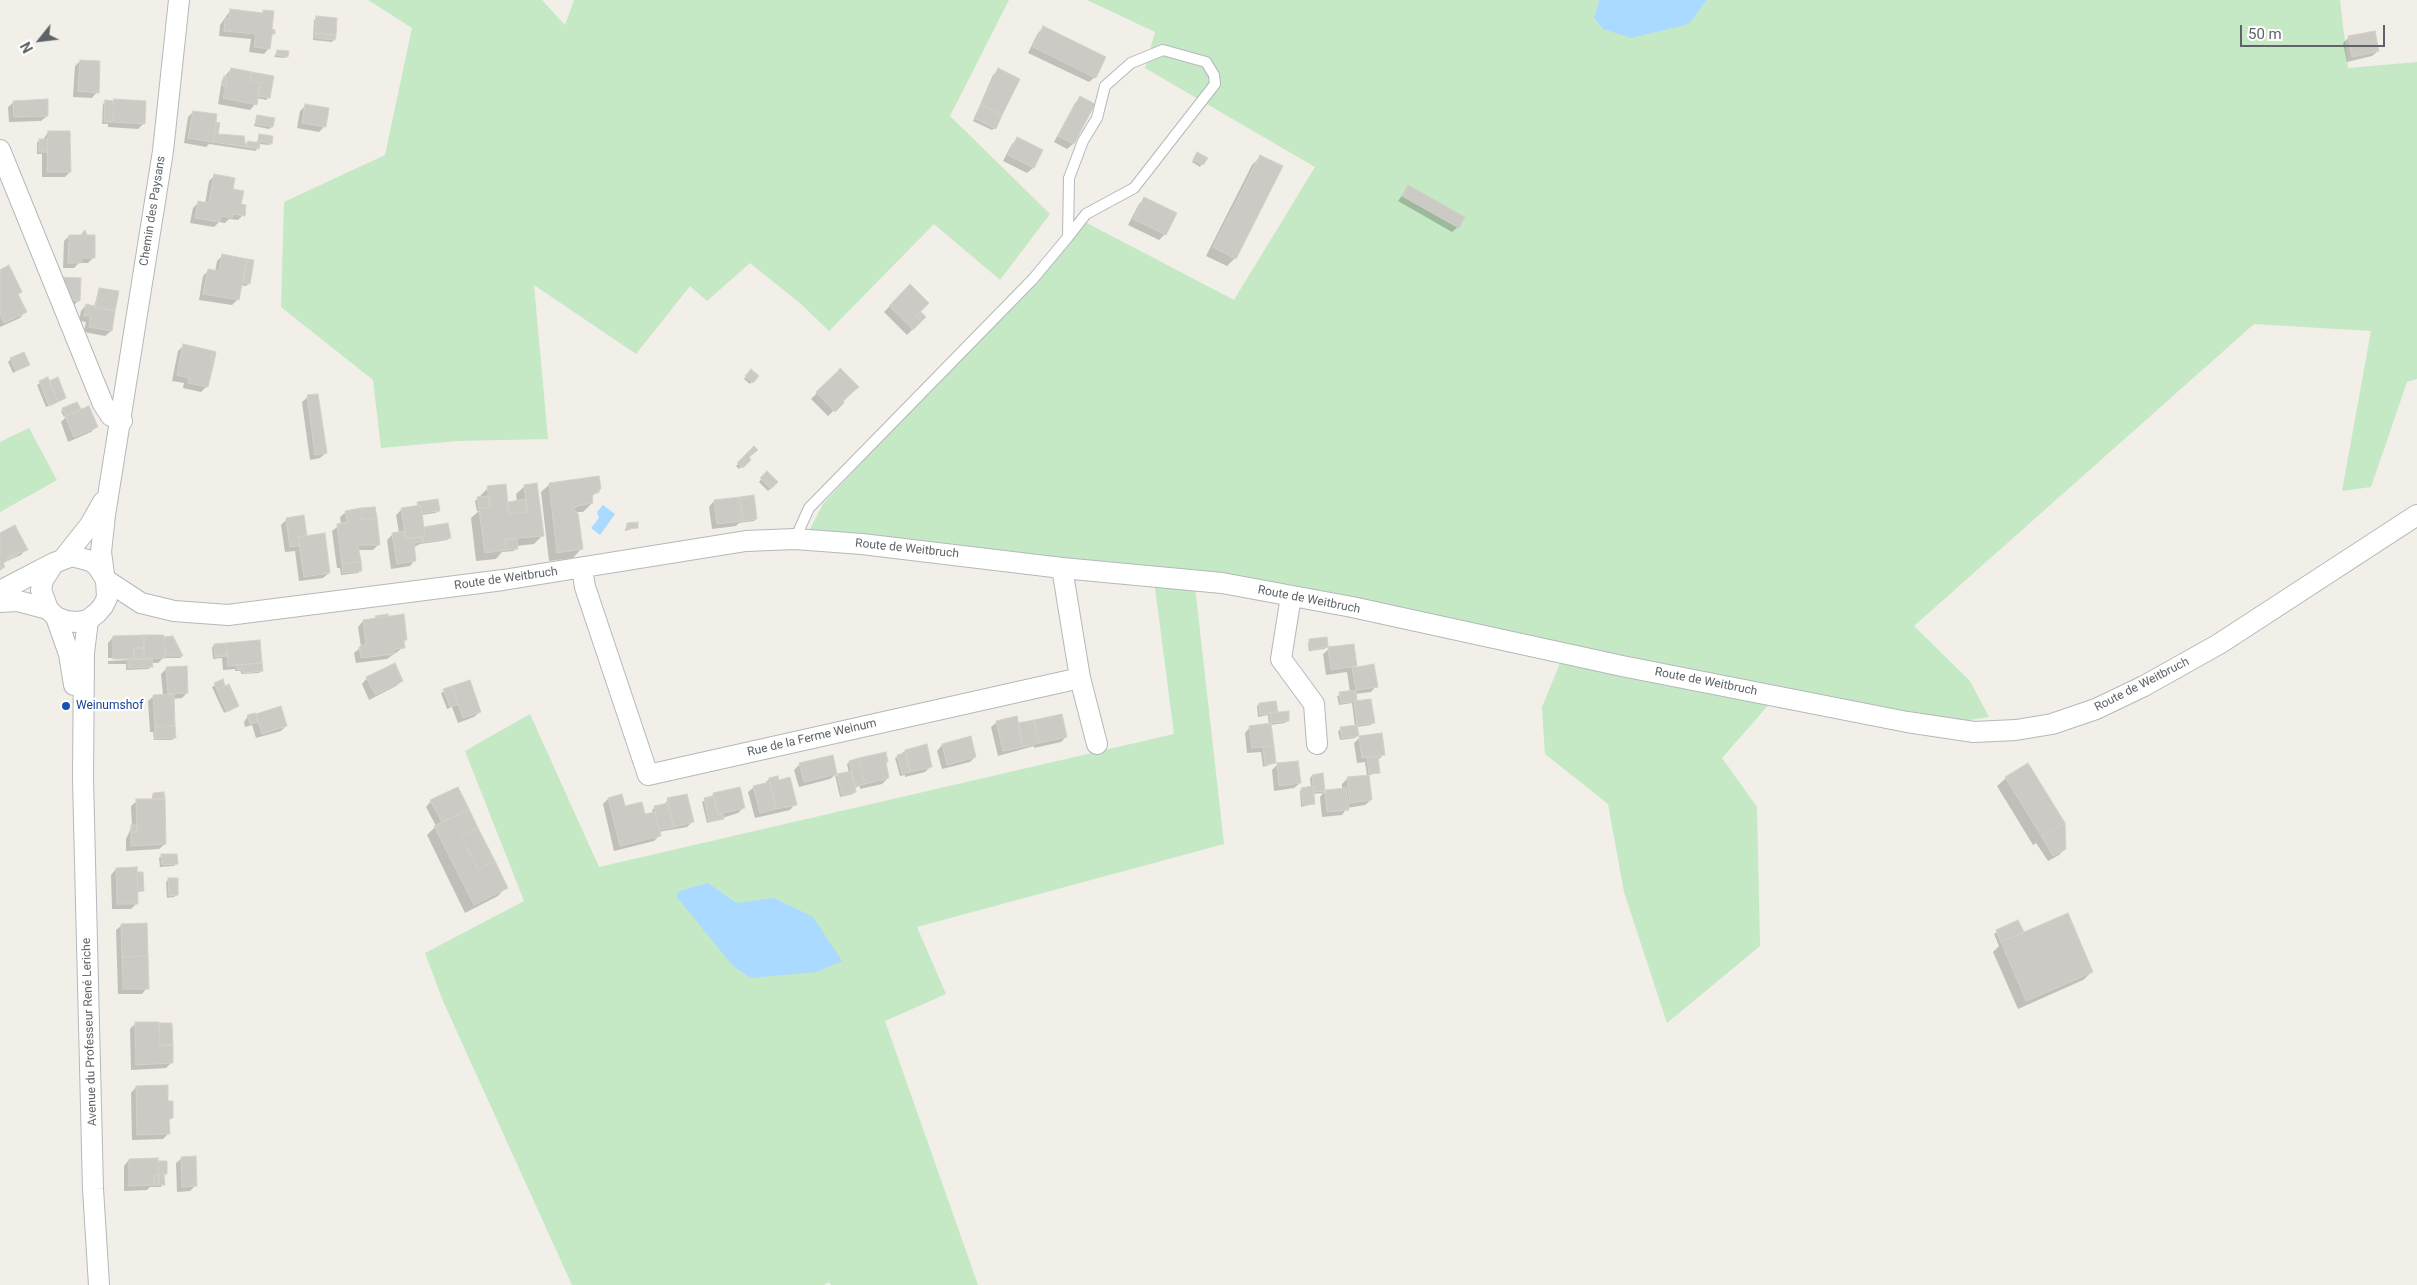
<!DOCTYPE html>
<meta charset="utf-8">
<style>
body{margin:0}
#map{position:relative;width:2417px;height:1285px;overflow:hidden;background:#f1efe8;font-family:Roboto,sans-serif}
canvas{display:block}
.north{position:absolute;left:15px;top:15px;width:50px;height:50px;-webkit-text-stroke:4px #fff;paint-order:stroke;rotate:241deg;font-size:14px;font-weight:700;line-height:20px;text-align:center;color:#5f6368}
.north::after{content:'';display:block;margin:auto;width:18px;height:22px;background:#5f6368;clip-path:polygon(50% 0,100% 100%,50% 72%,0 100%)}
.scale{position:absolute;left:2240px;top:25px;width:145px;height:22px;box-sizing:border-box;border:2px solid #5f6368;border-top:0;padding-left:6px;font-size:15px;line-height:18px;white-space:nowrap;color:#5f6368;-webkit-text-stroke:4px #fff;paint-order:stroke}
</style>
<div id="map">
<canvas width="2417" height="1285"></canvas>
<div class="north">N</div>
<div class="scale">50 m</div>
</div>
<script>
const ctx = document.querySelector('canvas').getContext('2d');
ctx.lineJoin = 'round';
function fillPath(path, color) { ctx.fillStyle = color; ctx.fill(path, 'evenodd'); }
const poly = rows => new Path2D(rows.map(r => 'M' + r).join(''));
function stroke(path, color, width, dash) { ctx.strokeStyle = color; ctx.lineWidth = width; ctx.lineCap = dash ? 'butt' : 'round'; ctx.setLineDash(dash || []); ctx.stroke(path); }
function label(font, color, halo, rows, align = 'center') {
  ctx.font = font + ' Roboto,sans-serif'; ctx.lineWidth = 4.5; ctx.setLineDash([]); ctx.textBaseline = 'middle'; ctx.strokeStyle = halo; ctx.fillStyle = color; for (const [text, x, y, turn = 0] of rows) {
    ctx.save(); ctx.translate(x, y); ctx.rotate((+turn || 0) * Math.PI / 180); ctx.textAlign = isNaN(turn) ? turn : align; if (halo) ctx.strokeText(text, 0, 0); ctx.fillText(text, 0, 0); ctx.restore();
  }
}
fillPath(poly([
 [368,0,542,0,565,25,574,0,1009,0,950,116,1050,214,1000,280,934,224,829,331,801,304,750,263,707,301,690,286,636,354,534,285,548,439,457,441,381,448,373,380,281,307,284,202,385,155,412,28],
 [1087,0,1599,0,1594,20,1603,29,1689,24,1707,0,2340,0,2348,68,2417,62,2417,379,2407,382,2371,487,2342,491,2371,331,2254,324,1914,626,1970,681,1989,717,1956,722,1193,569,1224,844,917,927,946,994,885,1021,978,1285,831,1285,829,1282,824,1285,572,1285,443,1001,425,953,524,901,465,751,530,714,599,867,1174,734,1153,572,809,531,823,504,1085,222,1234,300,1315,167,1145,68,1155,32],
 [708,883,737,903,681,890],
 [29,428,57,480,0,512,0,442],
 [1561,661,1771,702,1722,758,1757,807,1760,946,1667,1023,1624,892,1608,804,1545,754,1542,707]
]), '#c5e8c5');
fillPath(poly([
 [1599,0,1707,0,1689,24,1631,38,1603,29,1594,19],
 [603,505,615,514,600,535,591,528,599,518,597,512],
 [708,883,737,903,774,898,813,917,842,961,816,972,751,978,733,966,676,896,681,890]
]), '#aadaff');
fillPath(poly([
 [230,11,261,14,264,11,273,33,270,37,269,48,264,54,249,52,251,39,219,36,220,25],
 [317,18,334,39,332,42,313,40,314,20],
 [1043,28,1095,77,1089,82,1028,53,1038,33],
 [2348,38,2378,51,2372,56,2347,62,2343,43],
 [277,51,287,56,285,58,274,57],
 [80,61,97,92,92,98,73,97,75,66],
 [231,69,269,97,266,100,257,98,255,104,250,110,218,104,222,80],
 [998,70,995,128,992,130,973,121,993,75],
 [1080,98,1093,105,1073,144,1067,149,1054,142,1075,103],
 [14,102,47,116,41,121,9,122,8,107],
 [105,102,144,123,138,129,108,127,108,124,102,124,103,104],
 [306,105,327,109,324,127,319,132,297,128,300,111],
 [193,112,219,124,217,135,244,144,256,144,260,135,271,143,269,145,259,144,256,151,209,144,206,147,184,143,188,117],
 [257,116,272,127,269,129,254,126],
 [48,132,70,172,65,177,42,177,42,154,37,154,37,142,43,140],
 [1017,139,1041,151,1033,168,1027,173,1003,161,1012,144],
 [1195,156,1206,158,1200,167,1192,162],
 [1261,156,1235,258,1227,266,1206,256,1252,165],
 [215,175,232,190,243,215,238,220,229,219,225,223,219,222,214,227,190,223,193,208,198,203,205,204,209,181],
 [1408,187,1458,227,1452,232,1398,201],
 [1144,199,1175,214,1165,234,1159,240,1128,225,1139,204],
 [69,236,93,258,88,263,79,263,74,268,63,268,64,241],
 [223,255,253,261,249,283,246,286,241,285,238,299,232,305,199,300,203,276,209,270,215,272,217,261],
 [0,271,17,295,25,312,20,318,0,327],
 [58,279,79,300,73,306],
 [910,286,919,312,925,317,907,335,884,312],
 [99,289,111,331,105,336,84,332,86,322,79,321,81,311,86,305,94,307],
 [183,346,207,386,201,392,183,388,184,383,172,381,178,351],
 [11,359,28,365,13,373,8,362],
 [840,370,852,393,828,416,811,399],
 [751,371,757,376,750,384,744,379],
 [47,379,65,398,46,407,37,385],
 [308,397,326,453,320,458,310,460,302,402],
 [77,403,80,411,96,427,91,432,68,442,61,422,68,415,64,417,61,411],
 [754,448,747,458,749,460,739,469,736,466],
 [767,473,777,482,768,491,759,482],
 [550,484,597,492,591,497,592,503,583,512,576,512,581,549,573,558,549,561,541,492],
 [525,486,542,536,534,544,516,546,514,551,502,552,496,559,476,561,471,518,479,511,477,511,475,501,488,488,507,504,517,502,516,494],
 [518,512,503,516,503,514],
 [714,501,756,519,754,521,739,523,736,526,712,529,709,507],
 [418,503,439,510,436,513,421,515,423,528,447,524,449,538,447,540,420,544,413,548,415,560,410,566,391,569,387,540,393,534,399,533,396,515,402,509,416,507],
 [346,512,379,544,373,550,358,550,361,570,358,573,341,575,340,568,337,568,332,531,341,524,340,517],
 [287,519,306,537,329,573,323,578,299,581,295,551,285,552,281,525],
 [627,524,637,527,625,531],
 [0,535,26,549,21,555,5,562,0,571],
 [387,615,406,639,403,642,404,647,387,659,356,663,354,653,361,647,358,627,363,621],
 [113,637,163,638,182,656,180,658,163,658,158,663,151,663,149,669,126,670,126,664,108,664,108,661,129,660,129,658,108,658,108,643],
 [163,640,166,653,164,653],
 [1310,640,1327,647,1324,649,1309,651,1308,643],
 [214,645,262,670,259,673,241,674,241,671,235,671,235,669,223,670,222,658,213,659,212,648],
 [1353,645,1356,668,1376,686,1371,692,1355,694,1356,703,1373,722,1371,725,1356,727,1358,735,1355,738,1340,740,1338,731,1341,729,1355,727,1352,703,1339,705,1337,696,1350,692,1347,672,1326,675,1323,654,1329,649],
 [167,668,187,693,182,698,173,699,175,737,172,740,154,740,153,732,150,732,148,701,154,696,163,695,161,674],
 [367,678,402,681,396,686,369,700,362,684],
 [222,681,238,706,224,713,212,687],
 [469,682,480,712,474,717,458,723,452,707,447,709,441,693],
 [1275,702,1277,714,1288,720,1285,723,1270,725,1275,763,1263,767,1261,752,1247,753,1245,733,1250,727,1269,725,1268,715,1258,717,1257,706,1259,704],
 [257,715,286,726,281,731,256,738,252,725,245,727,244,722,248,716],
 [997,722,1066,737,1061,742,1034,748,1034,746,998,756,991,727],
 [1360,737,1383,755,1378,760,1378,772,1368,776,1371,800,1365,805,1347,808,1342,815,1322,817,1320,797,1323,793,1313,794,1314,804,1301,807,1300,791,1311,788,1310,778,1312,776,1322,775,1324,793,1342,789,1342,784,1347,779,1367,776,1365,762,1357,763,1354,743],
 [942,745,975,757,970,762,942,769,937,751],
 [905,751,931,766,925,772,905,777,905,775,900,776,895,758],
 [832,757,836,776,849,773,847,764,849,762,887,761,885,764,888,778,882,784,860,789,860,786,854,788,855,791,853,794,840,797,835,775,830,779,799,787,794,770,800,764],
 [1277,765,1300,783,1294,788,1274,791,1272,770],
 [2006,778,2065,849,2059,855,2048,861,2036,843,2033,845,1997,786],
 [769,779,795,804,790,810,755,818,748,792,754,787,764,784],
 [457,788,506,887,498,896,465,913,427,835,436,826,426,807,431,801],
 [153,794,165,844,159,849,126,851,126,839,132,826,131,806,137,801,151,800],
 [713,795,744,807,738,813,707,823,702,802],
 [621,796,624,808,644,816,653,814,652,810,654,808,663,806,668,800,693,821,687,827,658,832,659,836,654,841,614,851,603,804,608,799],
 [162,856,176,864,174,866,160,867,159,858],
 [116,869,138,874,143,890,137,893,137,903,131,909,112,909,111,875],
 [169,879,177,895,174,897,167,898,166,882],
 [2018,922,2023,934,2092,972,2083,980,2018,1009,1993,952,1999,946,1994,934],
 [122,925,147,988,142,994,118,994,116,930],
 [136,1023,172,1062,166,1068,131,1070,130,1029],
 [136,1087,167,1102,172,1118,168,1121,169,1133,163,1139,132,1140,131,1093],
 [182,1158,195,1186,190,1191,177,1192,176,1163],
 [129,1160,157,1164,165,1162,163,1184,161,1187,150,1187,147,1190,124,1191,124,1166]
]), '#0003');
const building = poly([
 [230,9,263,13,263,10,274,11,272,29,275,30,275,34,272,34,270,49,254,47,256,34,224,31,225,18,229,19,230,9],
 [316,16,337,18,336,35,315,33,316,16],
 [1043,26,1106,57,1096,78,1033,47,1043,26],
 [2375,31,2379,51,2352,57,2348,36,2375,31],
 [315,33,336,35,335,40,315,38,315,33],
 [277,50,289,51,288,57,276,55,277,50],
 [80,60,100,61,99,93,78,91,80,60],
 [231,68,252,72,250,81,261,83,257,105,223,98,231,68],
 [998,68,1020,79,1002,115,981,105,998,68],
 [252,72,274,76,270,98,258,96,261,83,250,81,252,72],
 [224,76,227,77,225,87,222,86,224,76],
 [1080,96,1095,104,1074,144,1058,136,1080,96],
 [48,99,48,116,14,117,13,101,48,99],
 [114,99,146,101,145,124,113,122,114,99],
 [105,100,114,101,113,122,104,122,105,100],
 [305,104,329,108,326,127,302,123,305,104],
 [981,105,1002,115,996,129,974,118,981,105],
 [193,111,217,114,213,142,188,138,193,111],
 [257,115,275,118,273,127,255,124,257,115],
 [216,122,220,123,218,134,244,136,245,143,248,143,247,147,213,142,216,122],
 [48,131,70,131,71,172,47,172,48,131],
 [259,134,273,136,272,144,258,141,259,134],
 [1017,137,1043,150,1034,168,1008,155,1017,137],
 [39,139,48,139,47,152,39,152,39,139],
 [248,141,260,143,259,149,247,147,248,141],
 [1197,152,1208,158,1203,165,1193,160,1197,152],
 [1260,155,1283,166,1236,259,1213,247,1260,155],
 [214,174,235,178,233,189,244,191,241,204,246,205,245,216,233,214,232,218,221,216,220,222,195,218,198,201,209,203,214,174],
 [1408,185,1465,217,1459,228,1402,196,1408,185],
 [1144,197,1177,213,1166,235,1133,219,1144,197],
 [85,230,87,235,95,235,95,258,81,258,81,263,68,263,69,235,81,235,85,230],
 [222,254,247,259,239,300,203,294,208,269,219,271,222,254],
 [247,259,254,260,250,284,243,283,247,259],
 [9,265,22,292,18,294,27,312,4,323,0,314,0,270,9,265],
 [57,277,81,278,80,301,66,300,57,277],
 [910,284,929,303,916,316,922,321,913,330,889,306,910,284],
 [99,288,119,291,115,311,95,308,99,288],
 [86,304,115,311,112,331,89,327,90,316,84,316,86,304],
 [921,312,926,317,922,321,916,316,921,312],
 [183,344,213,351,210,361,214,362,208,387,188,383,189,378,177,375,183,344],
 [213,351,216,352,214,362,210,361,213,351],
 [24,352,30,365,16,371,10,358,24,352],
 [840,368,850,378,848,381,838,371,840,368],
 [751,369,759,376,753,383,745,376,751,369],
 [838,371,848,381,850,378,859,387,843,400,844,403,835,412,816,392,838,371],
 [48,377,58,402,49,406,39,381,48,377],
 [58,377,66,398,58,402,49,381,58,377],
 [318,394,327,453,315,455,307,395,318,394],
 [77,402,81,409,66,416,62,408,77,402],
 [89,406,98,427,74,437,65,416,89,406],
 [754,446,758,450,749,457,751,460,743,468,737,463,754,446],
 [767,471,778,482,771,489,760,478,767,471],
 [599,476,601,488,598,493,592,493,593,503,577,506,573,510,578,513,583,549,557,553,549,483,599,476],
 [537,483,544,536,505,539,506,550,485,553,479,509,490,507,487,486,506,484,509,514,527,512,524,485,537,483],
 [754,495,757,519,743,521,740,497,754,495],
 [488,496,490,507,479,509,477,497,488,496],
 [740,497,743,521,717,524,714,500,740,497],
 [438,499,440,511,422,513,421,505,418,506,417,502,438,499],
 [526,499,527,512,509,514,508,502,526,499],
 [421,505,425,536,406,539,401,508,421,505],
 [375,507,377,518,362,520,361,508,375,507],
 [361,508,362,520,377,518,380,545,358,545,361,561,342,564,337,524,347,522,345,511,361,508],
 [304,515,307,536,298,537,300,546,290,547,286,518,304,515],
 [638,522,638,528,627,529,627,523,638,522],
 [448,523,451,538,423,542,423,537,425,536,424,527,448,523],
 [15,525,28,550,7,558,8,560,3,563,5,567,0,570,0,533,15,525],
 [404,531,406,539,423,537,423,542,414,543,416,561,397,564,392,533,404,531],
 [325,533,330,573,304,577,298,537,325,533],
 [505,539,517,539,518,549,506,550,505,539],
 [16,553,17,555,8,560,7,558,16,553],
 [361,561,362,571,343,573,342,564,361,561],
 [388,614,388,616,376,618,375,616,388,614],
 [404,614,407,640,404,640,405,648,394,649,394,654,361,658,359,647,366,644,363,620,404,614],
 [144,635,144,648,134,648,134,659,113,659,113,636,144,635],
 [144,635,164,635,165,658,144,659,144,635],
 [173,636,183,656,165,656,164,637,173,636],
 [1327,637,1328,647,1311,650,1309,639,1327,637],
 [260,640,262,663,228,666,226,643,260,640],
 [226,643,227,654,215,655,214,644,226,643],
 [1354,644,1357,666,1331,670,1328,647,1354,644],
 [134,648,144,648,144,659,134,659,134,648],
 [227,654,227,656,215,657,215,655,227,654],
 [128,659,152,659,153,667,128,668,128,659],
 [262,663,263,671,243,673,243,669,237,670,236,665,262,663],
 [395,663,403,681,375,695,366,677,395,663],
 [1374,664,1378,687,1356,690,1352,668,1374,664],
 [187,666,188,693,168,694,166,667,187,666],
 [223,679,225,686,217,690,214,683,223,679],
 [470,680,481,712,463,718,452,686,470,680],
 [229,684,239,706,227,712,217,690,229,684],
 [452,686,458,704,450,707,443,689,452,686],
 [1356,690,1357,701,1341,703,1339,692,1356,690],
 [174,694,175,726,155,727,153,695,174,694],
 [1371,699,1375,723,1357,725,1354,701,1371,699],
 [1276,701,1278,712,1260,715,1259,703,1276,701],
 [281,706,287,726,262,734,256,714,281,706],
 [1289,711,1289,721,1271,723,1270,713,1289,711],
 [255,713,258,722,250,724,247,715,255,713],
 [1062,714,1067,737,1039,743,1034,720,1062,714],
 [1017,716,1023,747,1003,751,996,721,1017,716],
 [1034,720,1039,743,1023,747,1018,723,1034,720],
 [1271,723,1274,746,1252,748,1249,726,1271,723],
 [1357,725,1359,736,1342,738,1340,727,1357,725],
 [175,726,176,738,155,739,155,727,175,726],
 [1382,733,1385,755,1362,758,1359,736,1382,733],
 [971,736,976,757,947,765,942,744,971,736],
 [927,744,932,767,910,772,905,750,927,744],
 [1274,746,1276,763,1265,765,1263,747,1274,746],
 [886,752,888,762,886,762,889,778,865,784,859,758,886,752],
 [906,753,910,772,902,774,897,755,906,753],
 [833,755,837,774,804,782,799,763,833,755],
 [1378,756,1380,773,1369,774,1367,757,1378,756],
 [859,758,865,784,855,786,849,761,859,758],
 [1298,761,1301,783,1279,786,1277,763,1298,761],
 [2028,763,2065,823,2042,837,2005,777,2028,763],
 [852,771,856,792,842,795,837,774,852,771],
 [1323,773,1325,791,1314,792,1312,775,1323,773],
 [1369,775,1372,800,1350,803,1347,777,1369,775],
 [778,776,779,780,790,777,797,805,776,809,769,778,778,776],
 [770,782,776,809,760,813,753,786,770,782],
 [1313,786,1315,804,1303,805,1301,788,1313,786],
 [458,787,469,809,442,822,430,800,458,787],
 [740,787,745,808,718,814,713,793,740,787],
 [1346,788,1349,810,1327,812,1325,790,1346,788],
 [164,792,165,799,153,799,153,793,164,792],
 [622,794,625,806,642,802,645,814,655,812,661,836,620,846,608,798,622,794],
 [687,794,694,822,674,827,667,798,687,794],
 [713,796,718,814,722,813,724,819,709,822,704,798,713,796],
 [136,799,165,799,166,844,131,846,131,832,137,832,136,799],
 [668,803,674,827,659,830,654,806,668,803],
 [469,809,478,828,461,836,478,870,495,861,508,888,474,905,434,826,469,809],
 [2065,823,2066,849,2053,856,2042,837,2065,823],
 [131,825,137,825,137,832,131,832,131,825],
 [478,828,495,861,478,870,461,836,478,828],
 [161,854,177,854,178,864,162,865,161,854],
 [137,867,138,904,117,904,116,868,137,867],
 [137,872,143,872,144,891,138,891,137,872],
 [168,878,178,878,178,895,169,896,168,878],
 [2068,913,2093,972,2026,1001,2001,942,2068,913],
 [2018,920,2024,932,2001,942,1996,930,2018,920],
 [147,923,148,956,122,957,121,924,147,923],
 [148,956,149,989,123,989,122,957,148,956],
 [135,1022,159,1022,160,1045,173,1045,173,1063,136,1065,135,1022],
 [159,1023,172,1023,173,1045,160,1045,159,1023],
 [168,1085,168,1101,173,1101,173,1118,169,1118,170,1134,137,1135,136,1086,168,1085],
 [196,1156,197,1186,182,1187,181,1157,196,1156],
 [158,1158,159,1175,154,1175,154,1185,129,1186,129,1159,158,1158],
 [158,1161,167,1161,167,1174,159,1175,158,1161],
 [164,1174,165,1185,159,1185,159,1175,164,1174],
 [154,1175,159,1175,159,1185,154,1185,154,1175]
]);
fillPath(building, '#cccac5');
stroke(building, '#d6d1c6', 1);
const lane = poly([
 [795,539,809,508,1033,279,1068,237,1069,178,1083,141,1097,118,1105,86,1131,63,1163,50,1206,62,1214,75,1215,84,1134,188,1086,214,1068,237]
]);
const street = poly([
 [0,150,103,404,111,416,122,421],
 [63,559,90,525,103,502],
 [582,568,585,587,648,775,1080,678,1062,568],
 [104,574,101,552,105,515,163,151,179,0],
 [106,580,141,603,174,611,228,615,503,580,746,541,795,539,862,544,1062,568,1222,583,1352,607,1622,666,1907,722,1974,732,2016,730,2052,724,2096,709,2144,686,2219,644,2417,515],
 [0,591,54,563],
 [1291,596,1281,659,1314,704,1317,744],
 [0,602,18,601,48,609],
 [56,617,66,621,77,622,88,620,97,613,103,606,107,598,106,580,98,567,91,561,72,556,54,563,43,580,41,590,48,609,56,617,69,654,74,685],
 [88,620,84,653,83,779,93,1189,99,1285],
 [1080,678,1097,744]
]);
stroke(lane, '#b5b8bc', 12);
stroke(street, '#b5b8bc', 22);
stroke(lane, '#fff', 10);
stroke(street, '#fff', 20);
for (const [x, y, r, color] of [
 [66,706,5,"#1a4fb4"]
]) { const dot = new Path2D(); dot.arc(x, y, r, 0, 2 * Math.PI); ctx.fillStyle = color; ctx.fill(dot); stroke(dot, '#fff', 2); }
label('12px', '#5f6368', '#fff', [
 ["Chemin des Paysans",153,211,-81],
 ["Route de Weitbruch",907,549,6],
 ["Route de Weitbruch",506,579,-8],
 ["Route de Weitbruch",1309,600,11],
 ["Route de Weitbruch",1706,682,11],
 ["Route de Weitbruch",2142,685,-27],
 ["Rue de la Ferme Weinum",812,738,-13],
 ["Avenue du Professeur René Leriche",90,1032,-92]
]);
label('12px', '#164399', '#fff', [
 ["Weinumshof",76,706]
], 'left');
</script>
